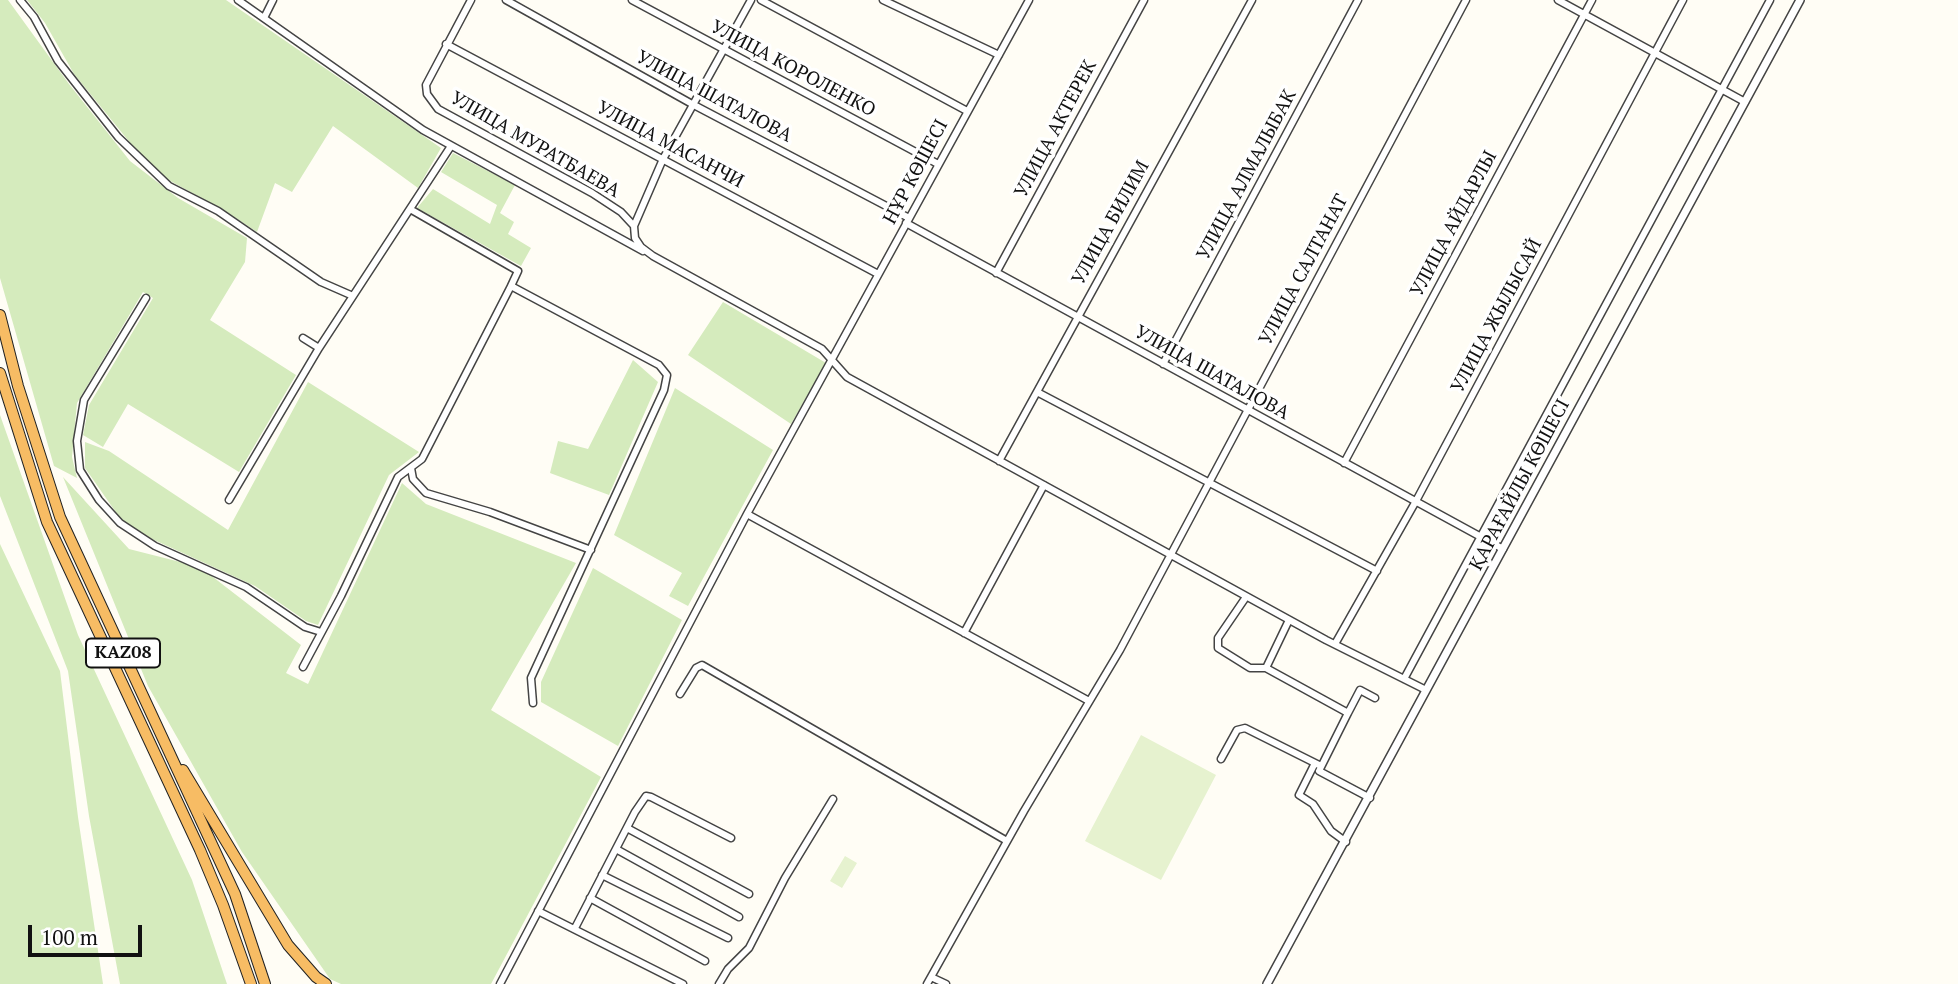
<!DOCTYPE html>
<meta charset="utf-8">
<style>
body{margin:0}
#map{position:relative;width:1958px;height:984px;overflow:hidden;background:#fffdf5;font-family:"PT Serif",serif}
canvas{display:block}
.scale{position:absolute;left:28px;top:925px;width:114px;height:32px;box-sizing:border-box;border:4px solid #111;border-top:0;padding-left:9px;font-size:21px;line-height:24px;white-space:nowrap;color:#111;-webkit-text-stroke:5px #fff;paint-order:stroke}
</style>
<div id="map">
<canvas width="1958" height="984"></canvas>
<div class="scale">100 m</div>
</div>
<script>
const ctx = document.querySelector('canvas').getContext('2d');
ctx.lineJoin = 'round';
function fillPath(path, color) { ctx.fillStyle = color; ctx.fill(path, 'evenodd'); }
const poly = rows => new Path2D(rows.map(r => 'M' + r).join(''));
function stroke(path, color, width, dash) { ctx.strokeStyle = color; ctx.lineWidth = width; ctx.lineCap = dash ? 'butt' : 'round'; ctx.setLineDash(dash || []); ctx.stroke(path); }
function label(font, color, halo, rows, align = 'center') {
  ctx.font = font + ' "PT Serif",serif'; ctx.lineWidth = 7; ctx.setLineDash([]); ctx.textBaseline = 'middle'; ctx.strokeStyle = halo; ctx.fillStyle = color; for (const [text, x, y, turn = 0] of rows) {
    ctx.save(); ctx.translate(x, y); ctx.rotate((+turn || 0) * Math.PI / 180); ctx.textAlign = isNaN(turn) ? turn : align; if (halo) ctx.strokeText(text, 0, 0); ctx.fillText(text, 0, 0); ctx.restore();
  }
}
fillPath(poly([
 [0,0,8,0,69,84,130,161,178,198,247,238,245,262,210,320,296,375,239,472,128,404,103,447,83,435,89,405,153,298,143,292,77,403,72,457,77,478,54,466,0,278],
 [27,0,226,0,441,148,418,188,333,126,292,192,275,183,257,232,225,211,154,172,74,74,45,23],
 [453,153,515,185,500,213,514,222,508,234,531,248,521,266,417,208,433,189,490,224,497,205,441,172],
 [723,302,826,363,791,424,688,355],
 [633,360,658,382,609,495,550,473,558,441,588,449],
 [308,382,419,452,389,475,318,625,306,621,255,586,152,539,122,521,85,468,85,442,109,451,228,530],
 [675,388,773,450,688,606,669,596,682,573,614,535],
 [0,415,78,635,192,880,227,984,120,984,89,816,68,671,0,496],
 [63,477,129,549,200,567,301,645,286,673,308,684,402,483,426,504,576,563,491,710,601,777,491,984,341,984,330,979,242,852,148,686],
 [0,544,60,671,78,817,103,984,0,984],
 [593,568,682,620,618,746,541,702,541,682]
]), '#d5ebbd');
fillPath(poly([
 [1141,735,1216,775,1161,880,1085,841],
 [845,856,857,863,842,888,830,881]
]), '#e6f2cf');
const minor = poly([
 [20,0,34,17,58,61,118,137,169,186,218,211,321,282,353,296],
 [238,0,423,130,643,251],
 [471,0,426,85,427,94,438,109,592,193,621,212,634,226,635,238,641,247,653,256,822,349,847,377,1326,640,1426,690],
 [506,0,692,104,909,218],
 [632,0,938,164],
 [761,0,967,111],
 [883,0,999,55],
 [1558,0,1745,102],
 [264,18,273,0],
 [446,44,878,274],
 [410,209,518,271,511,286,659,365,667,375,664,390,531,678,533,703],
 [906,223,1503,549],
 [634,226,663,159,751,0],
 [996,273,1144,0],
 [146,298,84,400,77,441,80,470,99,500,120,523,155,546,246,587,305,627,321,632],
 [303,338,319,348,451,146],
 [1163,364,1358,0],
 [1037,392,1377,571],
 [999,461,1252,0],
 [1344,463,1592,0],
 [411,468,413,479,426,493,490,512,591,550],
 [229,500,319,348],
 [747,514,1089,701],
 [1246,597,1218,638,1218,648,1250,668,1266,668],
 [1289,620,1266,668,1348,713,1319,771,1370,798],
 [964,633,1044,485],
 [1335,644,1416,501,1683,0],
 [303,667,341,596,398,477,422,459,511,286],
 [1404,679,1770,0],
 [680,694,696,668,702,665,1007,841],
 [1348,713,1360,690,1375,698],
 [1221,759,1237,730,1245,728,1321,766],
 [1315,763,1299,795,1313,804,1331,831,1346,842],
 [627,828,749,894],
 [616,849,739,917],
 [602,875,728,938],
 [590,898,705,961],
 [538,911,683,984],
 [575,928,635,812,646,796,651,797,731,838],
 [931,977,946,984],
 [500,984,747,514,1029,0],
 [719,984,728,969,749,948,785,878,833,799],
 [927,984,1024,811,1120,650,1466,0]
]);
const tertiary = poly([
 [1267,984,1800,0]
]);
const trunk = poly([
 [0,315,18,386,60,517,235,894,265,984],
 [0,373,47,522,200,850,223,905,251,984],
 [183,770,288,945,316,977,326,984]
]);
stroke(minor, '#444', 9);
stroke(tertiary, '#444', 10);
stroke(trunk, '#222', 12);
stroke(minor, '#fff', 6);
stroke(tertiary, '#fff', 7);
stroke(trunk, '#f7bc64', 10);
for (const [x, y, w] of [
 [123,653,74]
]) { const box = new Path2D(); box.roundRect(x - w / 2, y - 14.5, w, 29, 5); ctx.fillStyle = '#fff'; ctx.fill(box); stroke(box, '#111', 2); }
label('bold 18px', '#111', null, [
 ["KAZ08",123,653]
]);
label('19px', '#111', '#fff', [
 ["УЛИЦА КОРОЛЕНКО",793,69,28],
 ["УЛИЦА ШАТАЛОВА",714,97,28],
 ["УЛИЦА АКТЕРЕК",1056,129,-62],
 ["УЛИЦА МУРАТБАЕВА",535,145,30],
 ["УЛИЦА МАСАНЧИ",670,145,28],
 ["НҰР КӨШЕСІ",916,172,-62],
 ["УЛИЦА АЛМАЛЫБАК",1247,175,-62],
 ["УЛИЦА БИЛИМ",1111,223,-61],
 ["УЛИЦА АЙДАРЛЫ",1454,224,-62],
 ["УЛИЦА САЛТАНАТ",1304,270,-62],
 ["УЛИЦА ЖЫЛЫСАЙ",1497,316,-62],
 ["УЛИЦА ШАТАЛОВА",1212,373,29],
 ["ҚАРАҒАЙЛЫ КӨШЕСІ",1520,485,-62]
]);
</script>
